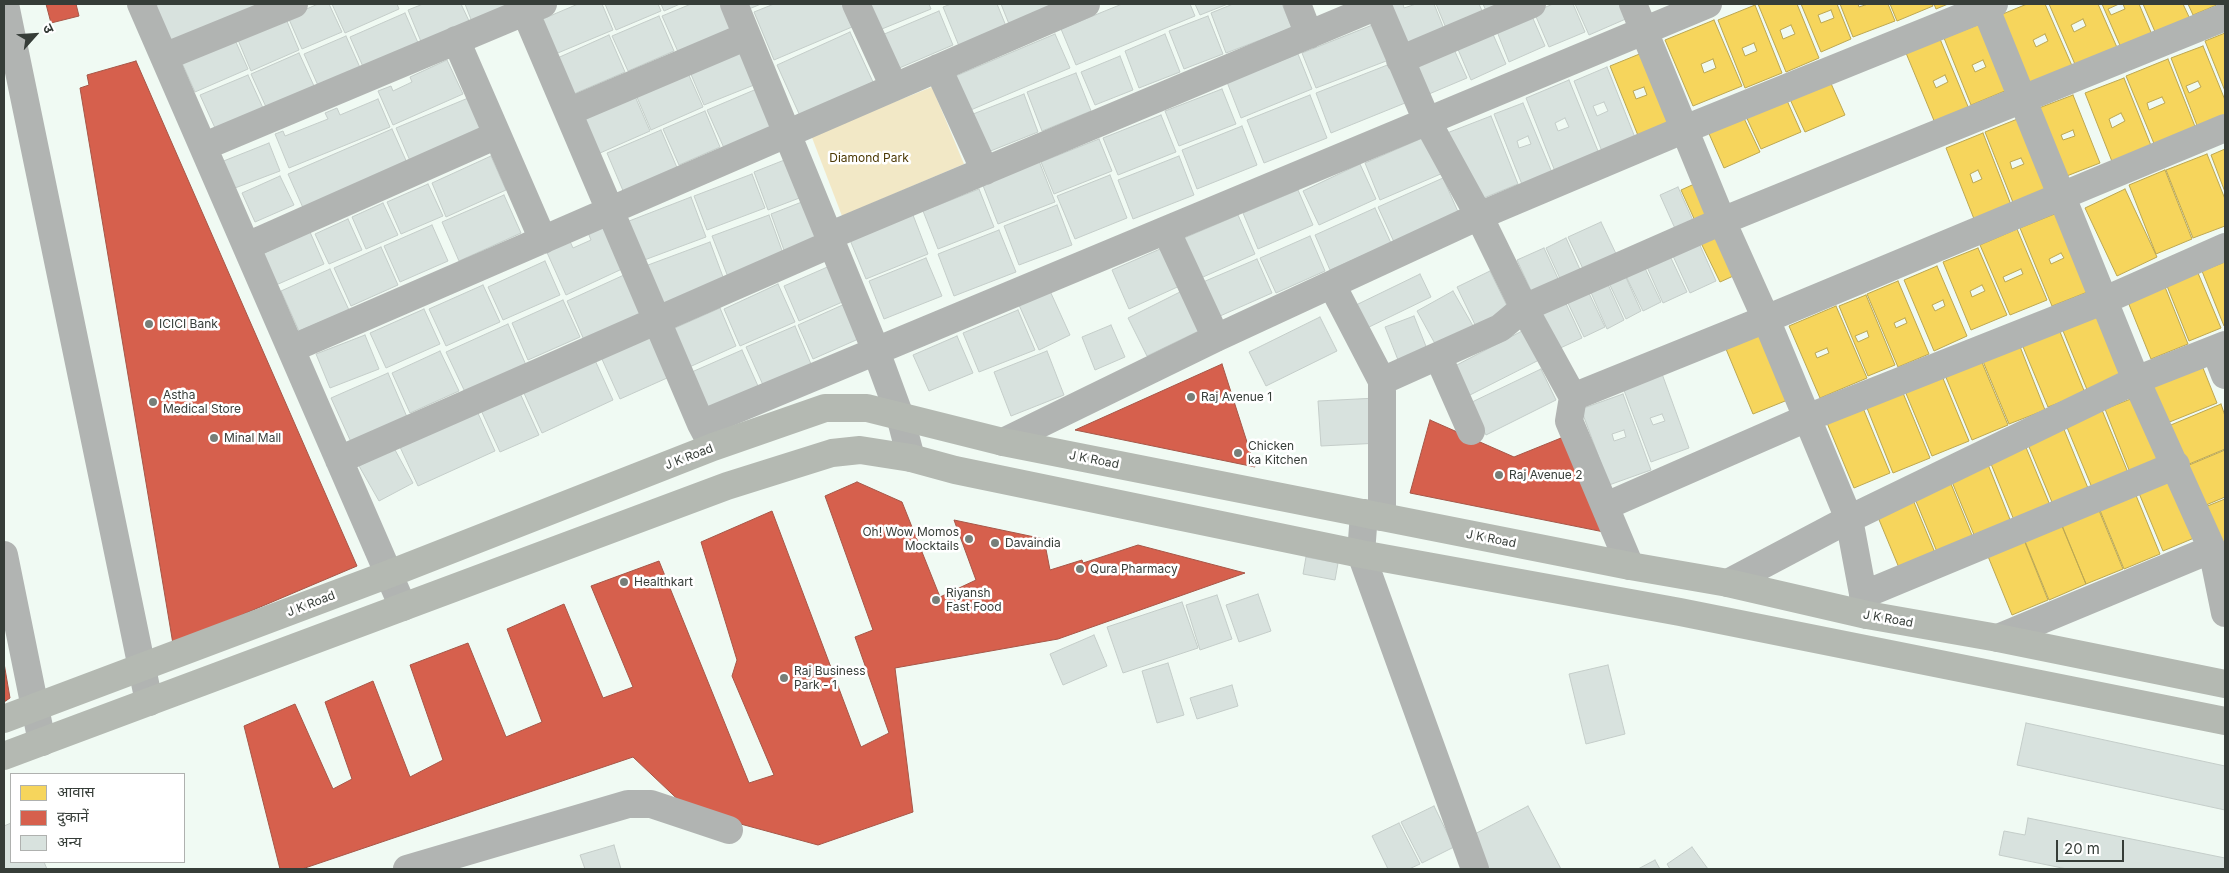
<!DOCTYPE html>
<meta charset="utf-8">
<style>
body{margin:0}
#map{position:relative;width:2229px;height:873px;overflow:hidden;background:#f0faf3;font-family:Inter,"Noto Sans Devanagari",sans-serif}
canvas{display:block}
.frame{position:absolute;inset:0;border:5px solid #363d38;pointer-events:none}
.legend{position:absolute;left:10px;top:773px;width:175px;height:90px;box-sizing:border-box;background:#fff;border:1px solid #afb1af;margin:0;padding:6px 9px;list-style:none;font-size:15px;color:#363d38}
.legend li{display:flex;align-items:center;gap:10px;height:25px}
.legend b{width:25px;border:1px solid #afb1af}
.north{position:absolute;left:10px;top:10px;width:50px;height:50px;-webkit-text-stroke:4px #fff;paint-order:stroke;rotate:64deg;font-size:14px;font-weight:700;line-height:20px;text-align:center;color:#363d38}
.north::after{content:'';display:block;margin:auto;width:18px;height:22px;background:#363d38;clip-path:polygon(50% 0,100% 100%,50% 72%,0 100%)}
.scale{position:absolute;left:2056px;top:840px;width:68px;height:22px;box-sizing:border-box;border:2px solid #363d38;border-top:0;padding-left:6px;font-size:15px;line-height:18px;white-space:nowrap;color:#363d38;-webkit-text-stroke:4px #fff;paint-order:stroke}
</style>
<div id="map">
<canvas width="2229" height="873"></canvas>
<div class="frame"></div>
<ul class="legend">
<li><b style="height:14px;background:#f6d55c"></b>आवास</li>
<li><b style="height:14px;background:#d6604d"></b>दुकानें</li>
<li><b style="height:14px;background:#d8e2de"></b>अन्य</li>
</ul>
<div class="north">उ</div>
<div class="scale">20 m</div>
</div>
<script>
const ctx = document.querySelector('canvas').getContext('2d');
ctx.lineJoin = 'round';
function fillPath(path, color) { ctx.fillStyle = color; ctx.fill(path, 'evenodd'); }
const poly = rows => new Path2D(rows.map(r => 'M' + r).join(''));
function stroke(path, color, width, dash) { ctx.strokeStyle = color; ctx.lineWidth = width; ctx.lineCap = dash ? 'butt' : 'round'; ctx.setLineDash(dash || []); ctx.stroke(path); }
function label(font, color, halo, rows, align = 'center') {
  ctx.font = font + ' Inter,sans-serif'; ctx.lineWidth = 5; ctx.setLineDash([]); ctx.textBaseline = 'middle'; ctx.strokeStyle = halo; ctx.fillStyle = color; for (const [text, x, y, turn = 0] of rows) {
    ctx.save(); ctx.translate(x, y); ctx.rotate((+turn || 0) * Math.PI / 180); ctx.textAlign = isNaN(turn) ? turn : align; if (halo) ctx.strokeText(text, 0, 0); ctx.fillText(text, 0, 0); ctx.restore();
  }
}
fillPath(poly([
 [932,87,964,164,842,216,811,135]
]), '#f2e8c6');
const homes = poly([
 [1758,4,1797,4,1819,58,1786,72,1758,4],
 [1791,25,1795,34,1783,39,1780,30,1791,25],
 [1801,4,1837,4,1851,39,1821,52,1801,4],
 [1831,10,1834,18,1821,23,1818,15,1831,10],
 [1840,4,1858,4,1859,7,1868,4,1888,4,1895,21,1853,37,1840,4],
 [1890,4,1932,4,1933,6,1897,21,1890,4],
 [1934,4,1948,4,1936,9,1934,4],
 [2027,4,2045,4,2073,68,2024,89,1993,18,2027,4],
 [2045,34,2048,41,2036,47,2033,40,2045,34],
 [2049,4,2098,4,2119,52,2077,69,2049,4],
 [2083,19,2086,26,2074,32,2071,25,2083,19],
 [2102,4,2119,4,2108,9,2111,15,2125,9,2123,4,2139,4,2153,37,2122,50,2102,4],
 [2143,4,2183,4,2190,19,2156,34,2143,4],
 [2188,4,2219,4,2193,15,2188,4],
 [1755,5,1782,73,1745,88,1718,20,1755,5],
 [1754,43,1757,51,1745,56,1742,48,1754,43],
 [1714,20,1742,86,1693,106,1665,40,1714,20],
 [1713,59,1716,68,1704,73,1701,64,1713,59],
 [1985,22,2012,88,1971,105,1944,38,1985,22],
 [1983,60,1986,67,1975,72,1972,65,1983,60],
 [2225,33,2225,91,2205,41,2225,33],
 [1940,39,1969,109,1935,123,1906,53,1940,39],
 [1945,75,1948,82,1936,88,1933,81,1945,75],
 [2203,46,2225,100,2225,117,2198,128,2171,58,2203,46],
 [2198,81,2201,87,2189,93,2186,86,2198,81],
 [1642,53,1671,126,1639,138,1610,66,1642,53],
 [1644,87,1647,95,1636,99,1633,91,1644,87],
 [2168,59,2196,129,2155,146,2126,76,2168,59],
 [2162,97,2165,103,2149,110,2147,103,2162,97],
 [2124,78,2152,148,2113,164,2085,93,2124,78],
 [2121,113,2125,121,2112,128,2109,119,2121,113],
 [1829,79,1845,115,1805,132,1789,97,1829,79],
 [2073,95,2100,163,2059,179,2031,111,2073,95],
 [2073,130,2075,136,2063,140,2061,135,2073,130],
 [1785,96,1801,132,1761,149,1745,114,1785,96],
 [1742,114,1760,152,1724,168,1707,129,1742,114],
 [2025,116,2053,190,2014,205,1985,132,2025,116],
 [2021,158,2024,164,2012,169,2010,162,2021,158],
 [1983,133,2013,210,1976,224,1946,148,1983,133],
 [1978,170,1982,179,1973,183,1970,174,1978,170],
 [2225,149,2225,192,2211,155,2225,149],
 [2207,154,2225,199,2225,226,2193,238,2166,170,2207,154],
 [2165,170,2192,239,2156,254,2129,185,2165,170],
 [1701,181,1716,214,1696,223,1681,190,1701,181],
 [2125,189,2157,257,2117,276,2085,208,2125,189],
 [2062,211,2095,289,2052,306,2020,228,2062,211],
 [2061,253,2064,258,2051,264,2049,259,2061,253],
 [2017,229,2047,300,2010,315,1980,245,2017,229],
 [2021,269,2023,274,2005,282,2003,277,2021,269],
 [1722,233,1740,273,1720,282,1701,243,1722,233],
 [1978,248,2007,315,1971,330,1943,262,1978,248],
 [1982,285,1985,291,1972,297,1970,291,1982,285],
 [2225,262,2225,326,2224,326,2202,271,2225,262],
 [1937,266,1967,336,1934,351,1904,280,1937,266],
 [1943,300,1945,306,1935,311,1932,305,1943,300],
 [2198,273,2221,328,2189,341,2167,286,2198,273],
 [1898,281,1929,354,1898,367,1867,294,1898,281],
 [1905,318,1907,323,1896,328,1894,323,1905,318],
 [2165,287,2188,344,2151,359,2128,302,2165,287],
 [1866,295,1895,365,1868,376,1839,306,1866,295],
 [1867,331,1869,337,1858,342,1855,336,1867,331],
 [1836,306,1867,378,1820,398,1789,326,1836,306],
 [1827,348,1829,353,1817,358,1815,353,1827,348],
 [2097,311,2124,377,2088,392,2061,326,2097,311],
 [2058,327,2085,393,2048,407,2021,342,2058,327],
 [1763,334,1790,399,1753,414,1726,349,1763,334],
 [2019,344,2045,410,2009,424,1982,359,2019,344],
 [1981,360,2008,425,1972,440,1945,375,1981,360],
 [2201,363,2217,403,2162,425,2146,385,2201,363],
 [1942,376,1969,441,1932,456,1905,391,1942,376],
 [1903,393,1930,458,1893,473,1867,408,1903,393],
 [2141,395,2168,460,2131,475,2105,409,2141,395],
 [2221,404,2225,416,2225,449,2182,467,2166,427,2221,404],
 [1863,408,1890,473,1854,488,1827,423,1863,408],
 [2102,410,2129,475,2093,490,2066,425,2102,410],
 [2063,427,2090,493,2054,507,2027,442,2063,427],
 [2025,445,2052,510,2016,525,1989,459,2025,445],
 [2225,450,2225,497,2199,508,2182,468,2225,450],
 [1987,462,2013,527,1977,542,1950,477,1987,462],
 [2172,471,2199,536,2163,551,2136,486,2172,471],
 [1949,479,1976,545,1940,559,1913,494,1949,479],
 [2133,488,2160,554,2124,569,2097,503,2133,488],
 [1911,495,1938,560,1902,575,1875,510,1911,495],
 [2225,499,2225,546,2200,509,2225,499],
 [2096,503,2123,569,2086,584,2059,518,2096,503],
 [2059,519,2086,584,2049,600,2022,534,2059,519],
 [2022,535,2048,600,2012,615,1985,549,2022,535]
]);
fillPath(homes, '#f6d55c');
stroke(homes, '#bca751', 1);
const shops = poly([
 [46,4,76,4,79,16,51,23,46,4],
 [136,61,357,566,173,644,80,88,89,85,87,75,136,61],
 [1222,364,1255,467,1075,430,1222,364],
 [1430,420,1514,457,1566,436,1609,533,1410,493,1430,420],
 [857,482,902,502,940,597,976,580,954,520,1044,539,1050,570,1082,560,1083,563,1138,545,1245,573,1058,639,895,668,913,812,818,845,689,810,633,757,302,869,280,869,244,726,295,704,333,789,352,779,325,702,373,681,410,777,443,760,410,665,468,643,506,737,542,722,507,629,564,604,603,698,633,687,591,586,659,561,749,783,774,775,732,676,737,660,701,542,772,511,861,747,889,733,855,637,873,630,825,496,857,482],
 [4,663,10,698,4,702,4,663]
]);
fillPath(shops, '#d6604d');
stroke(shops, '#a65647', 1);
const building = poly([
 [160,4,263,4,165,46,149,8,160,4],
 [318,4,329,4,342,32,302,49,288,17,318,4],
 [332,4,397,4,399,9,345,33,332,4],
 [423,4,461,4,470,23,422,44,408,10,423,4],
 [465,4,516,4,472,22,465,4],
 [578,4,602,4,613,30,553,55,538,21,578,4],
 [605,4,658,4,661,11,616,30,605,4],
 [661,4,680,4,664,11,661,4],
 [691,4,725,4,736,29,679,54,662,16,691,4],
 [746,4,761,4,749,9,746,4],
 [774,4,842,4,852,27,774,60,754,12,774,4],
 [866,4,929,4,931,9,877,31,866,4],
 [951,4,997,4,1006,26,959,46,943,7,951,4],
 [1001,4,1057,4,1009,24,1001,4],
 [1122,4,1190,4,1195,16,1076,65,1061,29,1122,4],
 [1195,4,1228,4,1200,15,1195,4],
 [1233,4,1282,4,1292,28,1226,53,1211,13,1233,4],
 [1383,4,1403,4,1404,8,1416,4,1434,4,1444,29,1401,47,1383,4],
 [1436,4,1479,4,1483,13,1446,28,1436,4],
 [1483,4,1503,4,1486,11,1483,4],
 [1553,4,1573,4,1585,32,1549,47,1534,12,1553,4],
 [1575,4,1622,4,1628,18,1589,35,1575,4],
 [939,11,953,45,897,69,882,35,939,11],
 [405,13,419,45,364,69,350,37,405,13],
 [1531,14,1545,46,1509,62,1496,29,1531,14],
 [659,16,674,51,628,71,612,36,659,16],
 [1208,16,1223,54,1184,69,1169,31,1208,16],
 [286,19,299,50,251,71,238,40,286,19],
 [1380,22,1394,58,1316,88,1302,53,1380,22],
 [850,32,873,82,800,116,777,65,850,32],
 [1492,32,1506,64,1471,80,1457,47,1492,32],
 [1055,34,1070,68,966,112,951,78,1055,34],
 [1165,34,1180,72,1139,88,1125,51,1165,34],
 [609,35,625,72,569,96,553,60,609,35],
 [346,36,362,72,320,90,304,54,346,36],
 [235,40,248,69,195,92,182,63,235,40],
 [1452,45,1467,78,1429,94,1414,61,1452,45],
 [745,49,759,83,704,105,690,72,745,49],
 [299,53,314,86,266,107,251,74,299,53],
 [1298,54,1312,89,1241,118,1227,82,1298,54],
 [1120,56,1133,90,1095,105,1081,72,1120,56],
 [447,60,463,94,393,125,378,91,391,86,393,91,412,82,410,77,447,60],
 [1395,62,1410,101,1331,133,1316,93,1395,62],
 [1607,67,1636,140,1603,154,1574,81,1607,67],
 [1604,102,1608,111,1597,116,1593,106,1604,102],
 [688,73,703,107,651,130,636,95,688,73],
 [1076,73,1091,111,1042,131,1027,92,1076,73],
 [248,75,263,108,215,128,200,95,248,75],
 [1569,80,1600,156,1556,174,1526,98,1569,80],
 [1565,118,1569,127,1558,131,1555,123,1565,118],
 [759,88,776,125,724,148,707,110,759,88],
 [1222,89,1236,124,1179,146,1165,111,1222,89],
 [634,94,650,131,591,157,575,119,634,94],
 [1024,94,1038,132,983,154,968,116,1024,94],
 [1310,95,1327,138,1264,163,1247,120,1310,95],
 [473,96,487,130,411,163,396,128,473,96],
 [378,99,390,127,289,168,275,134,283,131,285,136,328,119,325,113,337,108,340,115,378,99],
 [1523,103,1553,175,1523,187,1494,114,1523,103],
 [1528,136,1531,144,1519,148,1517,141,1528,136],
 [705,111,720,147,679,165,663,129,705,111],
 [1161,115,1176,152,1118,175,1103,138,1161,115],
 [1491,116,1518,184,1474,202,1447,133,1491,116],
 [1242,126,1257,165,1197,189,1182,150,1242,126],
 [392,129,408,165,304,210,288,174,392,129],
 [661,130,678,170,624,193,607,153,661,130],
 [1427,136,1443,173,1380,200,1365,163,1427,136],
 [1099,139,1112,171,1054,194,1041,162,1099,139],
 [269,143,280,171,227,191,216,164,269,143],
 [491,156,506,190,446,217,432,183,491,156],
 [1179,156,1194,195,1133,219,1118,180,1179,156],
 [787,159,802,197,768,210,754,172,787,159],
 [1039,161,1055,202,998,224,982,183,1039,161],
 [1360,164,1376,199,1319,225,1303,191,1360,164],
 [752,174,765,208,707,230,694,196,752,174],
 [1110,175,1127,218,1075,239,1057,196,1110,175],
 [280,176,294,205,255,222,242,193,280,176],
 [1443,178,1459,214,1394,242,1378,207,1443,178],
 [428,184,443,216,401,234,387,202,428,184],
 [1678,187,1695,225,1677,233,1660,195,1678,187],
 [979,189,994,227,938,249,923,211,979,189],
 [1298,190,1313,225,1258,249,1243,213,1298,190],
 [504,195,521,233,459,261,442,222,504,195],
 [691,197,706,237,639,262,624,223,691,197],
 [807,200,821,239,785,253,771,214,807,200],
 [383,203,398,235,366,249,352,217,383,203],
 [1057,205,1072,245,1019,265,1004,226,1057,205],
 [1375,208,1391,243,1330,270,1315,235,1375,208],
 [769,215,784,256,728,277,712,236,769,215],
 [913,215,928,254,866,279,850,240,913,215],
 [1238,215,1255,254,1194,281,1177,241,1238,215],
 [348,219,362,250,329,264,315,234,348,219],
 [1601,222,1618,258,1585,273,1568,237,1601,222],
 [602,223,622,269,566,295,545,248,568,237,573,248,591,240,587,230,602,223],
 [432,225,448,261,400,282,384,246,432,225],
 [999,230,1016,272,954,296,938,254,999,230],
 [310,232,324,264,276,285,262,254,310,232],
 [1310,236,1325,271,1276,293,1260,258,1310,236],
 [1566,238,1582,274,1562,283,1546,248,1566,238],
 [710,242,726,285,656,311,640,268,710,242],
 [1699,243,1716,281,1690,293,1673,256,1699,243],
 [1167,246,1184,284,1129,309,1112,270,1167,246],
 [381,247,398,285,351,306,334,268,381,247],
 [1544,248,1560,283,1533,295,1517,260,1544,248],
 [1670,256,1687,292,1663,303,1647,267,1670,256],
 [926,258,942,296,884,319,869,281,926,258],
 [1257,259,1272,293,1211,320,1196,285,1257,259],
 [545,261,560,295,503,320,488,287,545,261],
 [832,265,847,300,799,321,784,286,832,265],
 [1644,266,1661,302,1643,311,1625,274,1644,266],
 [330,269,349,310,299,331,281,291,330,269],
 [1490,271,1512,316,1479,333,1457,287,1490,271],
 [1624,273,1641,311,1626,319,1608,281,1624,273],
 [1420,274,1431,297,1365,329,1354,306,1420,274],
 [624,275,642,314,584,340,567,301,624,275],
 [1606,280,1624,320,1607,329,1589,288,1606,280],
 [778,284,795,322,740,346,724,309,778,284],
 [483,285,500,322,446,346,429,309,483,285],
 [1186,289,1205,328,1147,356,1128,318,1186,289],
 [1587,289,1605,327,1584,337,1566,299,1587,289],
 [1050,291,1070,335,1039,350,1019,305,1050,291],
 [1453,291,1476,331,1439,351,1417,311,1453,291],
 [1563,297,1582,338,1556,350,1537,309,1563,297],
 [563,300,580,337,528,360,512,323,563,300],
 [847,303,863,337,813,359,798,325,847,303],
 [720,308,736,346,685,369,668,331,720,308],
 [424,309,440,344,386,368,370,333,424,309],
 [1018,310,1035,350,979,372,963,333,1018,310],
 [1414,316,1429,354,1400,365,1385,327,1414,316],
 [1320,317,1337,351,1266,386,1249,352,1320,317],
 [508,324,526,365,465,392,446,352,508,324],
 [1111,325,1125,357,1095,370,1082,337,1111,325],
 [795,326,811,364,763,385,746,347,795,326],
 [1524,330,1539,360,1468,396,1453,367,1524,330],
 [657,332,676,374,620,399,601,357,657,332],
 [365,335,379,369,330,388,316,354,365,335],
 [957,336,973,373,929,391,913,355,957,336],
 [742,350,758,386,701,411,685,375,742,350],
 [440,351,459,391,410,413,392,373,440,351],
 [1047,351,1064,395,1011,416,994,372,1047,351],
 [594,358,613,400,542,433,523,391,594,358],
 [1541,369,1556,400,1486,435,1470,403,1541,369],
 [1661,371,1689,448,1651,462,1622,385,1661,371],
 [1662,414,1665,421,1653,425,1650,418,1662,414],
 [388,373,407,417,351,442,331,398,388,373],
 [519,391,539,435,500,452,480,408,519,391],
 [1623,394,1651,470,1609,485,1581,409,1623,394],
 [1624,430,1626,437,1614,441,1612,434,1624,430],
 [1377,398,1380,443,1321,446,1318,401,1377,398],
 [477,411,495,451,418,486,400,447,477,411],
 [394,448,413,483,379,501,359,466,394,448],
 [1306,557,1338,563,1335,580,1303,574,1306,557],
 [1258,594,1271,631,1239,642,1226,605,1258,594],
 [1217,595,1232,639,1200,650,1186,605,1217,595],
 [1182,602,1198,648,1123,673,1107,627,1182,602],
 [1094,635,1107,666,1063,685,1050,654,1094,635],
 [1168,663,1184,715,1157,723,1142,671,1168,663],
 [1608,665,1625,734,1586,744,1569,674,1608,665],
 [1232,685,1238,706,1197,719,1190,698,1232,685],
 [2026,723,2225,766,2225,810,2017,765,2026,723],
 [1434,806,1454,847,1422,863,1401,822,1434,806],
 [1528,806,1561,869,1489,869,1471,836,1528,806],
 [2028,818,2225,858,2225,869,2067,869,1999,855,2004,831,2025,835,2028,818],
 [11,823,11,862,44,862,47,869,4,869,4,826,11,823],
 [1399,823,1420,864,1409,869,1388,869,1372,836,1399,823],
 [614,845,621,869,585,869,580,855,614,845],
 [1692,847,1708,869,1670,869,1667,864,1692,847],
 [1655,860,1660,869,1638,869,1655,860]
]);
fillPath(building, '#d8e2de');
stroke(building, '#c4cdc9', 1);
stroke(poly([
 [5,4,149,702],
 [141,4,403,607],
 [522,4,701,424,710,441],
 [734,4,876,351,900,416,911,458],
 [856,4,894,87],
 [1297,4,1309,35],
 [1377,4,1427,121,1479,216,1524,308,1573,397,1569,421,1630,566],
 [1633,4,1722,221,1766,319,1849,519,1867,615],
 [1984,4,2136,380,2212,549,2225,613],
 [456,40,543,240],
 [164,57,294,4],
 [1400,60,1532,4],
 [938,68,985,171],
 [568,112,747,36],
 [205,146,543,4],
 [1166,230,1216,338],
 [829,236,1377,6],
 [247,246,497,135],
 [1332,285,1382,381,1382,517],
 [291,349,1086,4],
 [2215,349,2225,375],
 [1438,356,1471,431],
 [1382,381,1500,328,1524,308,1722,221,2225,17],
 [1573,397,1766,319,2225,128],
 [701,424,1708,4],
 [1003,442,1216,338,1479,216,1685,129,1994,4],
 [339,460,831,244],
 [1606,506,1807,418,2105,300,2225,247],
 [1364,513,1361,554,1475,869],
 [4,555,42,742],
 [1728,583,1849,519,2136,380,2225,345],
 [1863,595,2176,465],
 [1998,638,2212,549],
 [407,869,628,804,651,804,729,830]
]), '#b1b4b2', 28);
stroke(poly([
 [4,719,389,574,713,447,825,408,867,408,1003,442,1630,566,1728,583,1867,615,1998,638,2225,684],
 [4,756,727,486,832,453,860,450,911,458,955,470,1361,554,1680,612,2225,721]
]), '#b4b9b2', 28);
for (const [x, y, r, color] of [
 [149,324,5,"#777f79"],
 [1191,397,5,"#777f79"],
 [153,402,5,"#777f79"],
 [214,438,5,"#777f79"],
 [1238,453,5,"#777f79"],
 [1499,475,5,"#777f79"],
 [969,539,5,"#777f79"],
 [995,543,5,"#777f79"],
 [1080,569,5,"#777f79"],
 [624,582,5,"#777f79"],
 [936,600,5,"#777f79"],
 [784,678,5,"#777f79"]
]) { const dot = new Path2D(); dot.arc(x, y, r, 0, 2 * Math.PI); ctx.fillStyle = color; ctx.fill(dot); stroke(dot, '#fff', 2); }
label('12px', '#4c3904', '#fff', [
 ["Diamond Park",869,158]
]);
label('12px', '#363d38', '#fff', [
 ["ICICI Bank",159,324],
 ["Astha",163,395],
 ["Medical Store",163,409],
 ["Raj Avenue 1",1201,397],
 ["Minal Mall",224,438],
 ["Chicken",1248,446],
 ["ka Kitchen",1248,460],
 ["Raj Avenue 2",1509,475],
 ["Oh! Wow Momos",959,532,"right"],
 ["Mocktails",959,546,"right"],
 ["Davaindia",1005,543],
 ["Qura Pharmacy",1090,569],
 ["Healthkart",634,582],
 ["Riyansh",946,593],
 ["Fast Food",946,607],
 ["Raj Business",794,671],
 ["Park - 1",794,685]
], 'left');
label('12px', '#363d38', '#fff', [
 ["J K Road",689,457,-21],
 ["J K Road",1094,460,11],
 ["J K Road",1491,539,11],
 ["J K Road",311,604,-21],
 ["J K Road",1888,619,10]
]);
</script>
